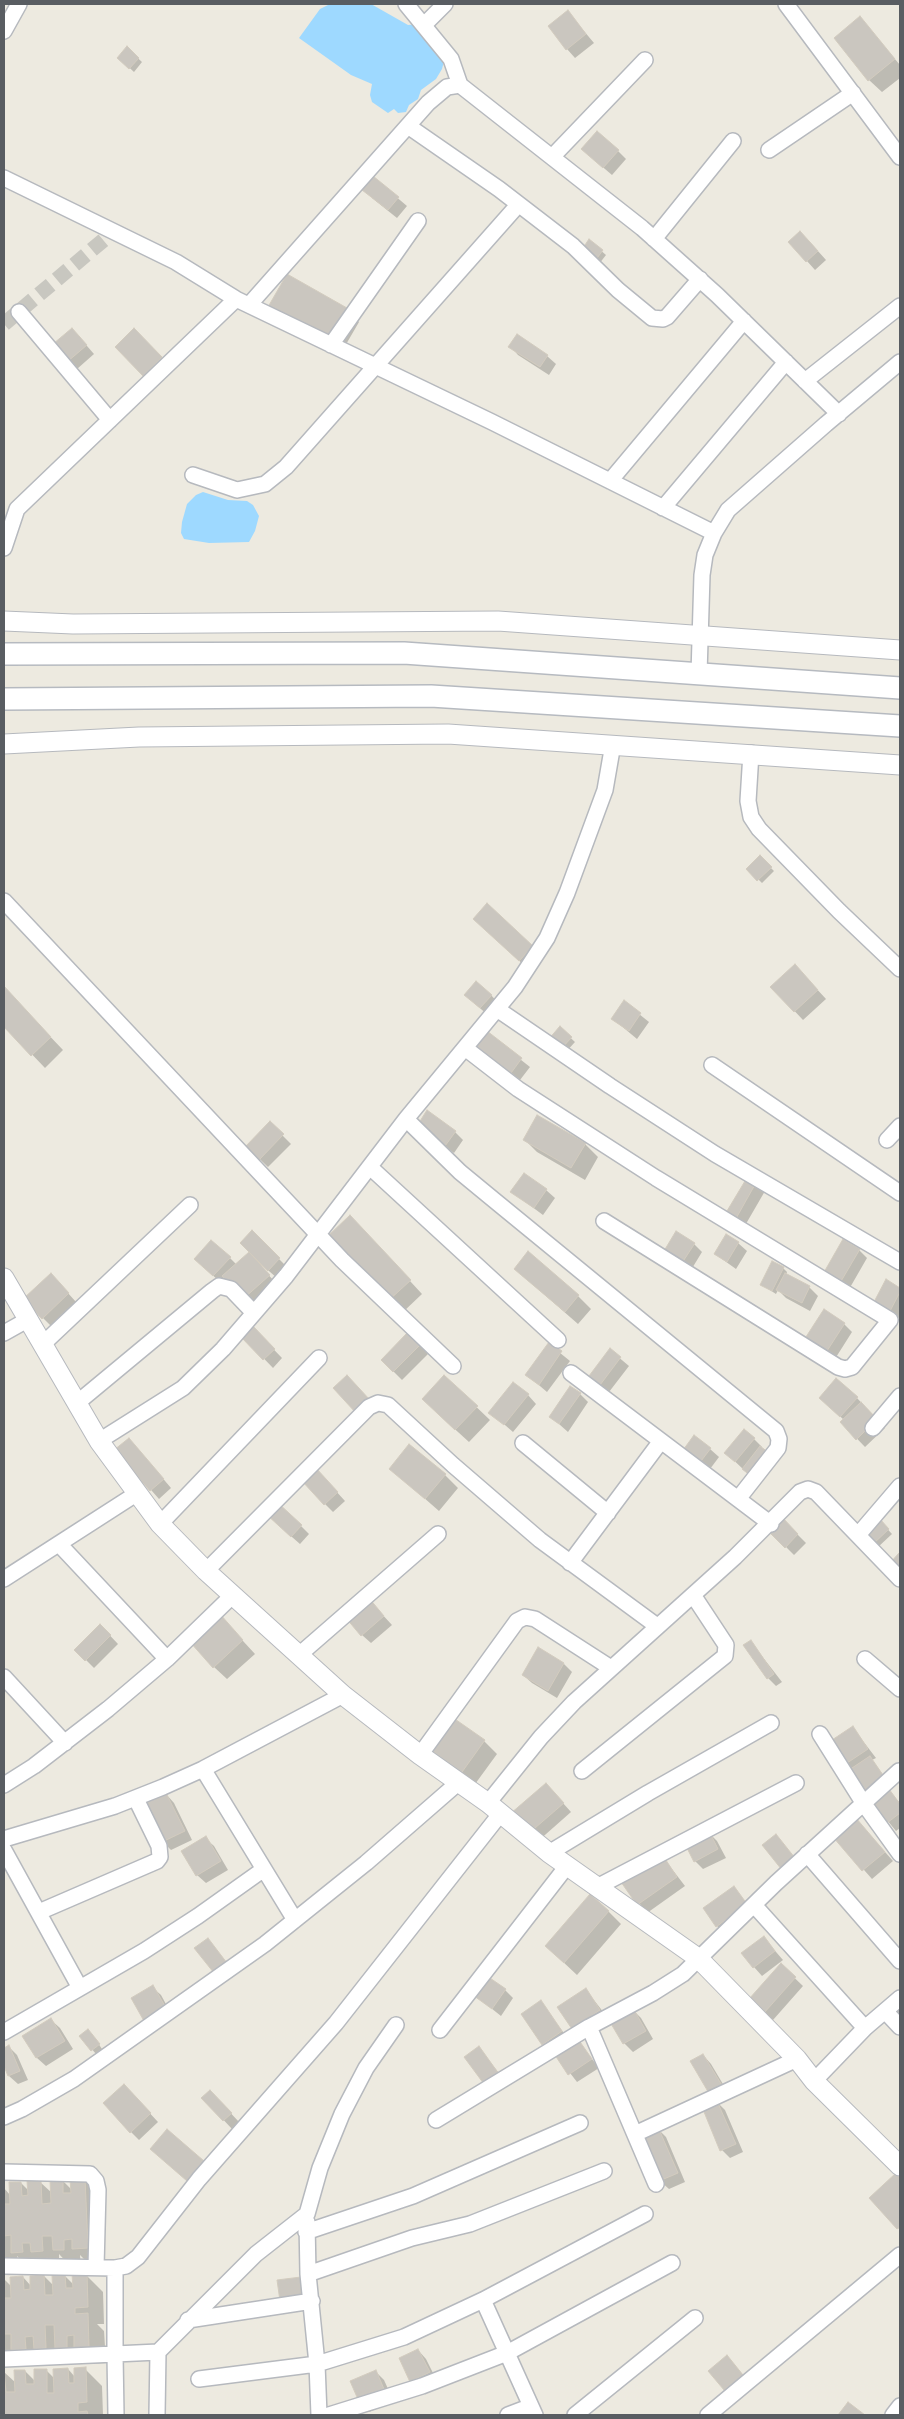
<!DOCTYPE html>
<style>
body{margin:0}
#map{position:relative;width:904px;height:2419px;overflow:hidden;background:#edeae0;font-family:Arial,sans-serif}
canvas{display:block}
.frame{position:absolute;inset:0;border:5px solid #595d62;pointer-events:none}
</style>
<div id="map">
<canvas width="904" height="2419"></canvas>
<div class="frame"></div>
</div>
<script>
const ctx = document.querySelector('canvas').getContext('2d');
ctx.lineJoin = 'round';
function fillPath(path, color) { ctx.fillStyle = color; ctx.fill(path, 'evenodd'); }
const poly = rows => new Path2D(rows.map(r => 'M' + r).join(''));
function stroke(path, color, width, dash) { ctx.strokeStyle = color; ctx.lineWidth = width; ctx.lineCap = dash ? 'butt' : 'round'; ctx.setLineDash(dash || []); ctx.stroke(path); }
fillPath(poly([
 [330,4,371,4,408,25,418,24,444,61,442,69,436,79,421,90,418,99,409,105,406,112,398,113,394,109,388,113,372,102,370,95,372,84,351,75,299,38,320,9],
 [203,492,228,500,247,501,253,505,259,516,255,531,249,542,209,543,184,539,181,533,182,522,187,504,196,495]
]), '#9ed9ff');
fillPath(poly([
 [568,12,594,43,575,58,567,49],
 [860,18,900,65,900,78,882,92,869,80],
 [127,48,142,62,134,72,119,58],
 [618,151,626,159,612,175,591,157],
 [374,178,407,206,397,218,372,198],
 [590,241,606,255,599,264,587,254],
 [809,241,826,260,815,270,790,242],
 [346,309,359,322,341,353,282,320],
 [134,330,169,366,152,383,116,347],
 [80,338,94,354,77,369,68,361],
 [510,346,547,356,556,364,549,375,518,355],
 [760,857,774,871,762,883,748,869],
 [487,905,532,947,528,969,483,927],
 [803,974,826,999,803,1020,772,987],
 [4,988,63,1050,45,1068,4,1025],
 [491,995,499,1004,489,1016,474,1003],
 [624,1002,649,1022,637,1039,613,1019],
 [560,1028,575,1042,565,1053],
 [487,1033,530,1067,520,1080,477,1046],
 [538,1116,585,1144,598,1157,585,1180,537,1152,524,1139],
 [270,1123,291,1144,268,1167,247,1147],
 [455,1132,463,1140,454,1153,427,1134],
 [749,1178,765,1191,743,1229,734,1224],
 [546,1190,555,1198,543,1215,512,1192],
 [363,1230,422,1294,402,1313,389,1300],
 [252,1232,287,1267,277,1278,262,1265,260,1266,277,1284,252,1307,226,1279,222,1284,204,1267,230,1258,237,1265,251,1252],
 [738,1243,747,1251,736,1269,715,1254],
 [694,1244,702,1252,691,1270,674,1259],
 [859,1250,867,1258,848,1291,833,1282],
 [783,1268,787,1272,786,1275,810,1288,818,1296,810,1311,786,1298,778,1290,776,1294,762,1285],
 [515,1269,578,1296,591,1309,578,1324],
 [886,1281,900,1289,899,1318,883,1310],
 [59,1283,76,1302,51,1326,43,1318],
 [844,1324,852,1332,833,1362,814,1349],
 [253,1328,282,1358,273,1368,243,1337],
 [408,1334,428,1354,402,1380,382,1360],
 [549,1344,570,1361,547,1392,527,1375],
 [610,1350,629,1366,609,1392,590,1376],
 [444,1376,490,1420,469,1442,436,1412],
 [580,1394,588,1402,568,1432,551,1417],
 [528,1395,536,1404,513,1432,490,1412],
 [857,1398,885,1428,865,1447,841,1422,844,1420,829,1406],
 [754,1439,762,1447,744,1470,726,1453],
 [137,1448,171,1488,159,1499,116,1450],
 [710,1449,719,1457,707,1473,691,1461],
 [391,1469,445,1475,458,1488,439,1511],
 [324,1478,345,1501,333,1512,325,1504],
 [782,1519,806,1543,794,1555,770,1531],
 [880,1521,892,1534,877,1548,865,1535],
 [276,1523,301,1526,309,1534,300,1544],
 [369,1600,392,1625,371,1643,362,1635],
 [100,1625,118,1644,94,1668,76,1650],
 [232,1629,255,1654,227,1679,214,1667],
 [751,1642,782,1682,776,1686,768,1678],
 [564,1664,572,1672,557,1698,532,1683,523,1675],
 [853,1728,876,1758,872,1760,892,1787,888,1790,900,1803,900,1828,896,1831,864,1792,845,1764],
 [484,1741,497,1754,470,1791,438,1768],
 [554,1793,571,1812,537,1842,529,1833],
 [166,1794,174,1803,192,1840,171,1850,163,1842],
 [856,1819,893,1861,872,1879,835,1837],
 [709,1833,717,1841,726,1858,703,1869,695,1861],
 [205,1838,214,1846,228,1870,206,1883,197,1875],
 [662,1856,685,1886,647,1913,623,1883],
 [734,1888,754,1913,726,1934,717,1926],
 [608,1911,621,1924,577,1975,546,1946],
 [764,1938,783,1960,762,1976,754,1967],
 [781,1965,803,1986,773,2020,759,2008],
 [152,1987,161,1995,173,2017,153,2028],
 [505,1990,513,1998,501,2016,472,1993],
 [586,1990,608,2018,581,2036,559,2008],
 [540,2002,570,2041,576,2038,599,2068,577,2082,553,2051,551,2052,543,2044],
 [900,2007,900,2021,893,2014],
 [633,2010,641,2018,653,2039,633,2052,624,2043],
 [51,2020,60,2028,73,2049,46,2066,37,2058,24,2037],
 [92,2034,102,2049,96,2054,81,2036],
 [9,2047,17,2055,28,2080,18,2084,9,2076,4,2062,4,2049],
 [479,2048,506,2082,493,2092],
 [703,2055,711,2064,730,2096,718,2103,725,2110,743,2152,730,2158,722,2150,703,2108,718,2101],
 [210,2091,239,2122,232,2129,203,2098],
 [132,2094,158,2122,139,2140,131,2132],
 [657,2128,666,2137,685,2182,669,2189,660,2181],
 [896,2175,900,2179,900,2230,871,2198],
 [84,2179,101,2196,105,2264,90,2265,80,2255,81,2266,71,2267,59,2254,59,2267,49,2268,39,2258,39,2268,30,2269,17,2256,18,2270,4,2267,4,2188,10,2195,21,2183,29,2191,40,2182,52,2193,62,2180,72,2190],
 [86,2275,103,2292,104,2324,97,2324,104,2331,106,2363,92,2364,83,2355,84,2364,73,2364,62,2354,63,2365,52,2365,42,2355,42,2366,30,2366,19,2356,20,2367,11,2367,4,2360,4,2279,12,2287,23,2277,31,2286,44,2276,54,2286,65,2276,74,2285],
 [418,2350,426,2359,437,2381,420,2389,411,2381],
 [727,2357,751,2384,733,2398,710,2371],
 [68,2369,75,2377,85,2369,102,2386,103,2415,4,2415,4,2372,16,2383,25,2371,36,2382,46,2370,55,2379],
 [376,2372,384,2380,394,2402,369,2412,361,2404]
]), '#0003');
const building = poly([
 [568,10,586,34,566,50,548,26,568,10],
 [860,16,895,59,868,81,834,38,860,16],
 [127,46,139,58,129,69,117,58,127,46],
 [597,131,619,150,603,168,581,149,597,131],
 [373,176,399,197,388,210,362,190,373,176],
 [800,231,818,251,806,262,788,242,800,231],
 [589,239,603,250,595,261,581,251,589,239],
 [287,274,347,308,328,341,268,307,287,274],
 [72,328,87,345,67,362,53,344,72,328],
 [134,328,162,357,143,376,115,347,134,328],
 [517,334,548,355,540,367,508,347,517,334],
 [760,855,772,867,757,881,746,869,760,855],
 [487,903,533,946,519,961,473,919,487,903],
 [795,964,818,990,794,1012,770,987,795,964],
 [476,981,492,995,480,1008,464,995,476,981],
 [4,986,51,1037,31,1056,4,1027,4,986],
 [624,1000,641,1013,629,1031,611,1019,624,1000],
 [560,1026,572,1037,560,1050,548,1040,560,1026],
 [487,1031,522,1058,511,1073,476,1047,487,1031],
 [427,1110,456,1131,445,1146,417,1126,427,1110],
 [537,1115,586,1143,571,1168,523,1140,537,1115],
 [270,1121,284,1134,259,1160,245,1147,270,1121],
 [524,1173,547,1189,534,1208,510,1192,524,1173],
 [748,1176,757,1181,734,1222,724,1216,748,1176],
 [350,1215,411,1280,388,1301,328,1236,350,1215],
 [252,1230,280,1258,268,1271,240,1243,252,1230],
 [676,1231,695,1243,682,1263,664,1251,676,1231],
 [726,1234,739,1242,727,1262,714,1254,726,1234],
 [843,1239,860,1249,840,1283,823,1274,843,1239],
 [211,1240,231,1257,213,1276,194,1259,211,1240],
 [528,1251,579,1295,565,1312,514,1269,528,1251],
 [249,1252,270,1275,243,1299,222,1276,249,1252],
 [772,1261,784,1267,772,1291,760,1285,772,1261],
 [51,1273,69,1293,42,1319,23,1299,51,1273],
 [785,1273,810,1286,802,1303,776,1290,785,1273],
 [886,1279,900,1288,900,1292,890,1311,874,1302,886,1279],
 [824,1309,845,1323,825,1354,804,1340,824,1309],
 [253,1326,275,1349,263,1360,241,1337,253,1326],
 [408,1332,420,1345,393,1372,381,1360,408,1332],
 [549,1342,562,1351,539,1385,525,1375,549,1342],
 [610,1348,621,1357,600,1385,589,1376,610,1348],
 [347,1375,370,1400,356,1413,333,1388,347,1375],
 [444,1375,478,1406,455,1430,422,1399,444,1375],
 [836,1378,858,1397,840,1417,819,1398,836,1378],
 [513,1382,529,1394,504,1425,488,1413,513,1382],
 [570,1386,581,1393,559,1424,549,1417,570,1386],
 [861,1402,877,1419,856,1440,840,1422,861,1402],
 [744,1429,755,1438,735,1462,724,1453,744,1429],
 [694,1435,711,1448,698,1465,681,1453,694,1435],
 [129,1438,164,1479,150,1491,114,1450,129,1438],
 [409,1444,446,1474,425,1499,389,1469,409,1444],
 [760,1446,769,1453,751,1476,742,1469,760,1446],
 [316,1468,338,1492,324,1505,302,1481,316,1468],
 [277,1502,302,1525,291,1537,266,1514,277,1502],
 [782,1517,798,1534,785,1548,768,1531,782,1517],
 [880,1519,889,1529,872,1545,863,1535,880,1519],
 [900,1552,900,1574,889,1564,900,1552],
 [369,1598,384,1616,361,1636,346,1618,369,1598],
 [220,1614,243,1640,213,1668,190,1642,220,1614],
 [100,1624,111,1635,85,1661,74,1650,100,1624],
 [751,1640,774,1674,767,1679,743,1645,751,1640],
 [538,1647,564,1663,548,1691,522,1675,538,1647],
 [452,1717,485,1740,457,1779,424,1756,452,1717],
 [853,1726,868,1749,844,1765,829,1742,853,1726],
 [870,1756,885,1778,863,1793,849,1770,870,1756],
 [546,1783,564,1803,528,1834,510,1814,546,1783],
 [889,1789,900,1804,900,1813,887,1823,871,1803,889,1789],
 [166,1793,185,1831,162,1842,144,1804,166,1793],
 [856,1818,885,1852,862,1871,833,1837,856,1818],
 [709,1831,718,1849,694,1862,685,1844,709,1831],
 [776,1834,795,1858,782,1870,762,1845,776,1834],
 [206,1836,221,1861,196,1876,181,1851,206,1836],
 [662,1854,677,1877,637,1905,621,1882,662,1854],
 [734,1886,747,1904,716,1927,703,1908,734,1886],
 [590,1894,609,1911,564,1963,545,1946,590,1894],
 [764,1936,775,1951,753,1968,741,1953,764,1936],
 [208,1938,227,1963,214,1973,194,1948,208,1938],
 [781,1963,796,1977,764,2013,749,1999,781,1963],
 [484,1974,506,1989,492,2009,470,1993,484,1974],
 [153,1985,166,2008,144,2021,131,1998,153,1985],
 [586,1988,600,2010,572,2029,557,2007,586,1988],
 [541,2000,562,2031,542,2045,521,2014,541,2000],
 [633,2008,646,2031,623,2044,610,2022,633,2008],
 [51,2018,65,2041,36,2058,22,2036,51,2018],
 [88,2029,100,2044,91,2051,79,2036,88,2029],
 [576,2036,592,2059,568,2075,553,2052,576,2036],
 [9,2045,20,2071,8,2076,4,2066,4,2048,9,2045],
 [479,2046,499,2074,484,2084,464,2057,479,2046],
 [703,2054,723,2087,710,2095,690,2061,703,2054],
 [124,2084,151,2113,130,2133,103,2103,124,2084],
 [210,2090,232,2113,223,2121,201,2098,210,2090],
 [717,2101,736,2144,720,2151,702,2107,717,2101],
 [658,2127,678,2173,659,2181,639,2135,658,2127],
 [167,2129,204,2161,187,2181,150,2149,167,2129],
 [896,2173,900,2178,900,2227,897,2229,869,2198,896,2173],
 [85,2178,88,2248,72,2249,72,2239,64,2240,64,2250,53,2250,52,2236,42,2236,43,2251,31,2252,30,2243,22,2243,23,2252,11,2253,11,2235,4,2236,4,2204,10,2204,9,2182,21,2182,22,2196,28,2195,27,2181,41,2181,42,2204,51,2203,50,2180,63,2179,63,2193,71,2193,70,2179,85,2178],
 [65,2274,66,2288,73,2288,72,2274,87,2274,88,2307,75,2308,75,2314,88,2313,89,2347,74,2348,74,2335,67,2336,67,2348,55,2348,54,2325,45,2325,46,2348,34,2349,33,2336,25,2337,26,2349,11,2350,11,2334,4,2334,4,2294,4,2298,11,2298,10,2277,23,2276,24,2290,30,2289,30,2276,44,2275,45,2295,53,2295,52,2275,65,2274],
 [301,2277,304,2298,280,2301,277,2280,301,2277],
 [418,2349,430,2372,410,2382,399,2358,418,2349],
 [727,2355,743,2375,724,2390,708,2371,727,2355],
 [86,2367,87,2402,78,2403,78,2412,87,2411,88,2415,4,2415,4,2371,6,2392,15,2392,14,2370,25,2370,26,2384,34,2384,34,2369,47,2369,47,2393,54,2393,53,2369,68,2368,69,2383,74,2383,74,2368,86,2367],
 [376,2370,386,2394,360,2404,350,2381,376,2370],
 [848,2402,865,2415,838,2415,848,2402]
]);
fillPath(building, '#cac6bf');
stroke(building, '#d2cbbe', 1);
stroke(poly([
 [4,324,113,232]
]), '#c8c7c0', 15, [15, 8]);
const minor = poly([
 [406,4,451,59,460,85],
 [786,4,900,157],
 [424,25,445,4],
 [4,31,19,4],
 [408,126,499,189,573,246,618,290,652,318,663,319,667,317,700,279],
 [769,150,853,93],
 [552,157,645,60],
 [4,178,176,262,236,299,492,422,714,533],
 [654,239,733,141],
 [249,305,428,103,447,87,460,85,642,228,717,295,839,414],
 [19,312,110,420],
 [331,345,418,221],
 [805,381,900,306],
 [193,475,237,490,265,484,286,467,518,205],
 [610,481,744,321],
 [663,508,786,362],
 [4,548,17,509,236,299],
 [699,674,702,575,705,555,714,533,728,510,826,424,900,362],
 [751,753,748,801,751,817,759,829,839,911,900,969],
 [4,901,342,1260,453,1366],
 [497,1009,610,1086,715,1154,900,1262],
 [465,1048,518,1089,656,1178,890,1320,852,1367,845,1369,838,1367,604,1221],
 [712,1065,900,1193],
 [406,1119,460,1172,494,1200,776,1431,779,1439,778,1448,738,1499],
 [887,1140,900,1126],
 [371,1168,558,1340],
 [4,1333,29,1319],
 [43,1344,190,1205],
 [571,1373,771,1524],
 [77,1403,212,1291,219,1286,231,1289,254,1313],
 [873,1428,900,1396],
 [99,1441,183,1388,223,1349,286,1276,406,1119,515,987,547,938,567,893,605,790,613,744],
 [523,1443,608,1513],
 [160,1524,319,1358],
 [858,1535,900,1486],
 [59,1544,167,1659],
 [570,1563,661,1441],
 [206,1571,369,1407,378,1403,388,1405,453,1465,540,1540,657,1626],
 [4,1579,136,1494],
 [299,1655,438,1534],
 [865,1659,900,1689],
 [4,1677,65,1743],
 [820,1734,864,1804,900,1854],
 [420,1755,517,1621,525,1617,535,1619,611,1668],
 [203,1769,295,1920],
 [582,1771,725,1656,726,1645,693,1595],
 [4,1785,34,1766,108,1709,167,1659,232,1596],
 [488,1803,541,1737,574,1702,735,1557,800,1492,808,1489,816,1492,900,1579],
 [4,1839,115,1806,163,1787,203,1769,343,1695],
 [4,1850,80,1988],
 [549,1853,648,1793,771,1723],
 [807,1854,900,1961],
 [597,1887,796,1783],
 [754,1905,865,2028],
 [39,1912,157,1861,160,1857,159,1846,136,1799],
 [885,2011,900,2027],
 [589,2027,656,2184],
 [440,2030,567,1866],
 [4,2032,144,1951,198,1916,264,1869],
 [814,2081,865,2028,900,1998],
 [4,2117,22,2109,74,2079,265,1944,366,1863,459,1782],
 [436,2120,589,2027,653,1993,683,1974,776,1883,899,1771],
 [635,2134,797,2059],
 [4,2172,90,2174,96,2181,98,2190,96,2267],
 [307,2222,308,2274,317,2364,319,2415],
 [306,2232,413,2196,580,2123],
 [4,2266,115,2268,115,2354,158,2352,256,2254,307,2214,320,2168,342,2114,366,2068,396,2025],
 [115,2268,126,2266,138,2257,199,2179,336,2023,501,1813],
 [308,2274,412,2238,470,2224,604,2171],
 [483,2300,535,2415],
 [188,2320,312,2301],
 [4,2359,115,2354,116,2415],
 [199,2379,317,2364,404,2337,483,2300,645,2214],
 [157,2415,158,2352],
 [329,2415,422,2386,507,2353,672,2263],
 [508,2415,529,2407],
 [575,2415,695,2318],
 [708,2415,900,2255],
 [893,2415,900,2406]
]);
const tertiary = poly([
 [4,621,73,624,498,621,900,650],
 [4,744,139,737,448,734,900,765],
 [4,1278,99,1441,160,1524,206,1571,343,1695,420,1755,488,1803,549,1853,698,1958,797,2059,814,2081,900,2166]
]);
const secondary = poly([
 [4,654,404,653,900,688],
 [4,699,431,696,900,726]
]);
stroke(minor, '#b6b9be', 18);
stroke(tertiary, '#b6b9be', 21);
stroke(secondary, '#b6bac0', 24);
stroke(minor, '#fff', 15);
stroke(tertiary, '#fff', 19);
stroke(secondary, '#fff', 21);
</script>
